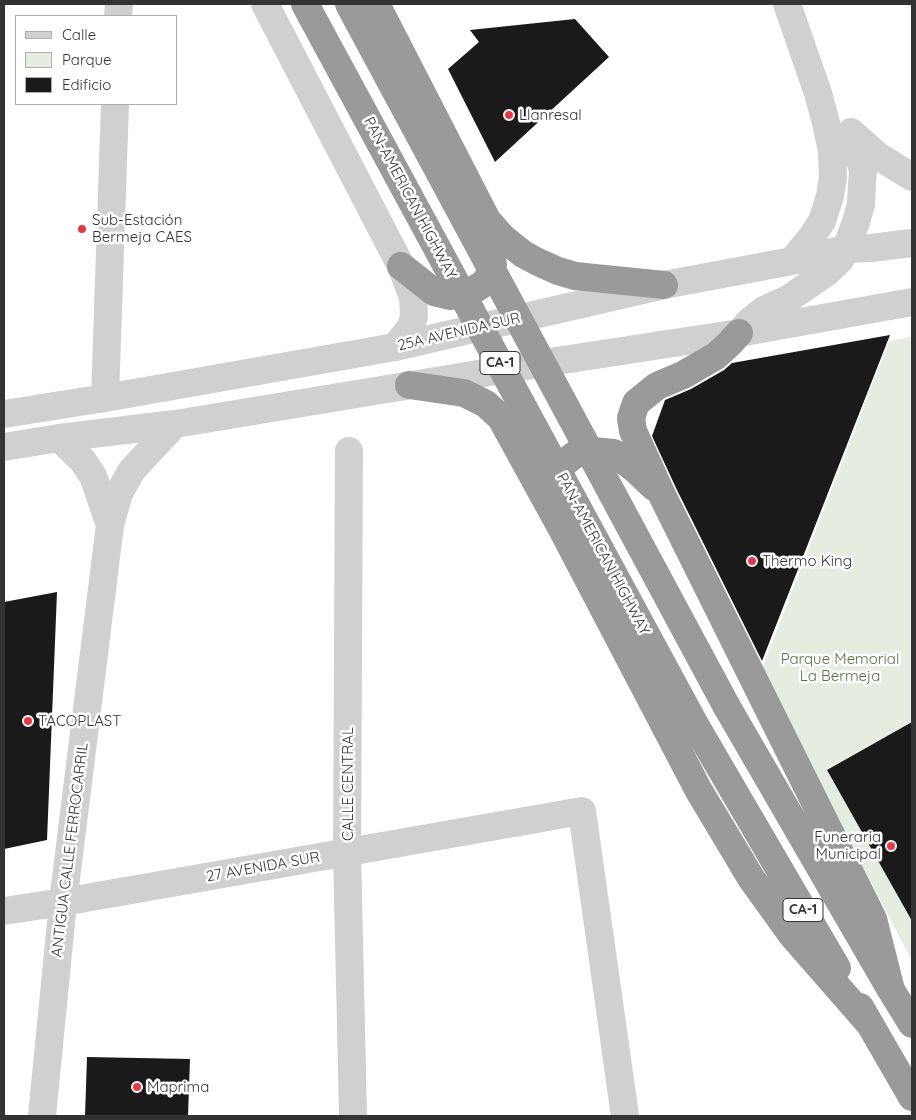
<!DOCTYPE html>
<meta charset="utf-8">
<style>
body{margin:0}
#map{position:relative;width:916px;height:1120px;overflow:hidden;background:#fff;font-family:Quicksand,sans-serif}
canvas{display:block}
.frame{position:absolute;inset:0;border:5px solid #333;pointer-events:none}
.legend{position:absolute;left:15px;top:15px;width:162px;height:90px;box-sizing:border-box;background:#fff;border:1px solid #adadad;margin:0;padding:6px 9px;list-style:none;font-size:15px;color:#333}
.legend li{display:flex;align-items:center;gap:10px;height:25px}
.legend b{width:25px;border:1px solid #adadad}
</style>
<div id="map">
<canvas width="916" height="1120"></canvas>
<div class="frame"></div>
<ul class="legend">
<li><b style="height:6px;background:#d0d0d0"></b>Calle</li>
<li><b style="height:14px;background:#e6ecdf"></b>Parque</li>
<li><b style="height:14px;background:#1a1a1a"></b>Edificio</li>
</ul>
</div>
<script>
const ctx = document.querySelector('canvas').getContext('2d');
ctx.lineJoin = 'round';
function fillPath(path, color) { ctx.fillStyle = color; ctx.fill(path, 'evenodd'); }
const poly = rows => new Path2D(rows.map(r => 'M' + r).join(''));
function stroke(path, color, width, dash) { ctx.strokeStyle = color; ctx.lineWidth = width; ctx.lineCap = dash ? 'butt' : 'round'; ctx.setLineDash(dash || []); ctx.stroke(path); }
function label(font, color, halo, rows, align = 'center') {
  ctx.font = font + ' Quicksand,sans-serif'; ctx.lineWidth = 5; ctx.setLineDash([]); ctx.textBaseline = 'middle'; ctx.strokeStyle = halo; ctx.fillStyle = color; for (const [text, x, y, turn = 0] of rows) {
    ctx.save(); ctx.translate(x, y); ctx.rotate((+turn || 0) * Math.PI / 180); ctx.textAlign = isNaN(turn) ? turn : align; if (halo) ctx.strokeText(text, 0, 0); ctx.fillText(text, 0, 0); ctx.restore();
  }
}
fillPath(poly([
 [912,337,912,961,761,671,889,341]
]), '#e6ecdf');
fillPath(poly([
 [575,19,609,57,495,162,448,69,479,42,470,30],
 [890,335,762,661,676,488,652,436,665,400,691,389,724,370,732,363],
 [57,592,47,840,4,849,4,602],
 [912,722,912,921,827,770],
 [87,1057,190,1059,188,1116,85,1116]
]), '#1a1a1a');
stroke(poly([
 [265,4,401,266,413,297,414,316,411,327,395,347],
 [787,4,818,93,826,123,832,151,833,177,830,196,822,221,811,238,792,261],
 [118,16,119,4],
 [851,132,878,156,912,177],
 [739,333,750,321,764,310,788,299,826,273,840,260,846,249,856,222,861,204,862,184,863,171,852,133],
 [105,398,115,104],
 [4,414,105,398,395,347,664,285,792,261,846,249,871,248,912,243],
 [59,438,83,461,93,476,110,525],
 [4,447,59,438,175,424,563,360,739,333,912,302],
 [349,451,347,852,353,1116],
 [4,911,63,902,582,811,625,1116],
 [42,1116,63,902,110,525,119,493,132,470,175,424]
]), '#d0d0d0', 28);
stroke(poly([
 [376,4,487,220,503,238,523,254,538,262,558,271,575,276,664,285],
 [401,266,434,292,451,296,472,291,486,282,493,265,490,248],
 [739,333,729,344,716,356,683,375,657,386,636,403,631,418,633,431,662,495,873,919,891,990],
 [409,385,464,393,486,404,501,418,563,531,699,791,751,878,792,935,868,1022],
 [557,494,555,482,564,463,581,450,614,453,636,470,654,487],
 [727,707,891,990,912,1024],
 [694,723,837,968],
 [860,1007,912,1097]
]), '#9a9a9a', 28);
stroke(poly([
 [305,4,694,723],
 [349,4,727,707]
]), '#9a9a9a', 28);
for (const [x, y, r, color] of [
 [509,115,5,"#e63946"],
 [82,229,5,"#e63946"],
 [752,561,5,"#e63946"],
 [28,721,5,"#e63946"],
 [891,846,5,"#e63946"],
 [137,1087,5,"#e63946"]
]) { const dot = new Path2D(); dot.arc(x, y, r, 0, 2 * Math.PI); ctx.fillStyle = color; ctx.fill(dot); stroke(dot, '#fff', 2); }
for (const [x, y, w] of [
 [500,363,40],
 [803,910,40]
]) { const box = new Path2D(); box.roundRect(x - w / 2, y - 11.5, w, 23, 4); ctx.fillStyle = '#fff'; ctx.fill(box); stroke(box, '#333', 1); }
label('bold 14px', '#333', null, [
 ["CA-1",500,363],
 ["CA-1",803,910]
]);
label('15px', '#333', '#fff', [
 ["Llanresal",519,115],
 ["Sub-Estación",92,220],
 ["Bermeja CAES",92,237],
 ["Thermo King",762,561],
 ["TACOPLAST",38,721],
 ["Funeraria",881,837,"right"],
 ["Municipal",881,854,"right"],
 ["Maprima",147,1087]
], 'left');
label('15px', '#333', '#fff', [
 ["PAN-AMERICAN HIGHWAY",410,198,62],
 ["25A AVENIDA SUR",459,332,-13],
 ["PAN-AMERICAN HIGHWAY",603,554,62],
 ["CALLE CENTRAL",348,784,-90],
 ["ANTIGUA CALLE FERROCARRIL",70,850,-83],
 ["27 AVENIDA SUR",263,867,-10]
]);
label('15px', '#56703f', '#fff', [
 ["Parque Memorial",840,659],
 ["La Bermeja",840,676]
]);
</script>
